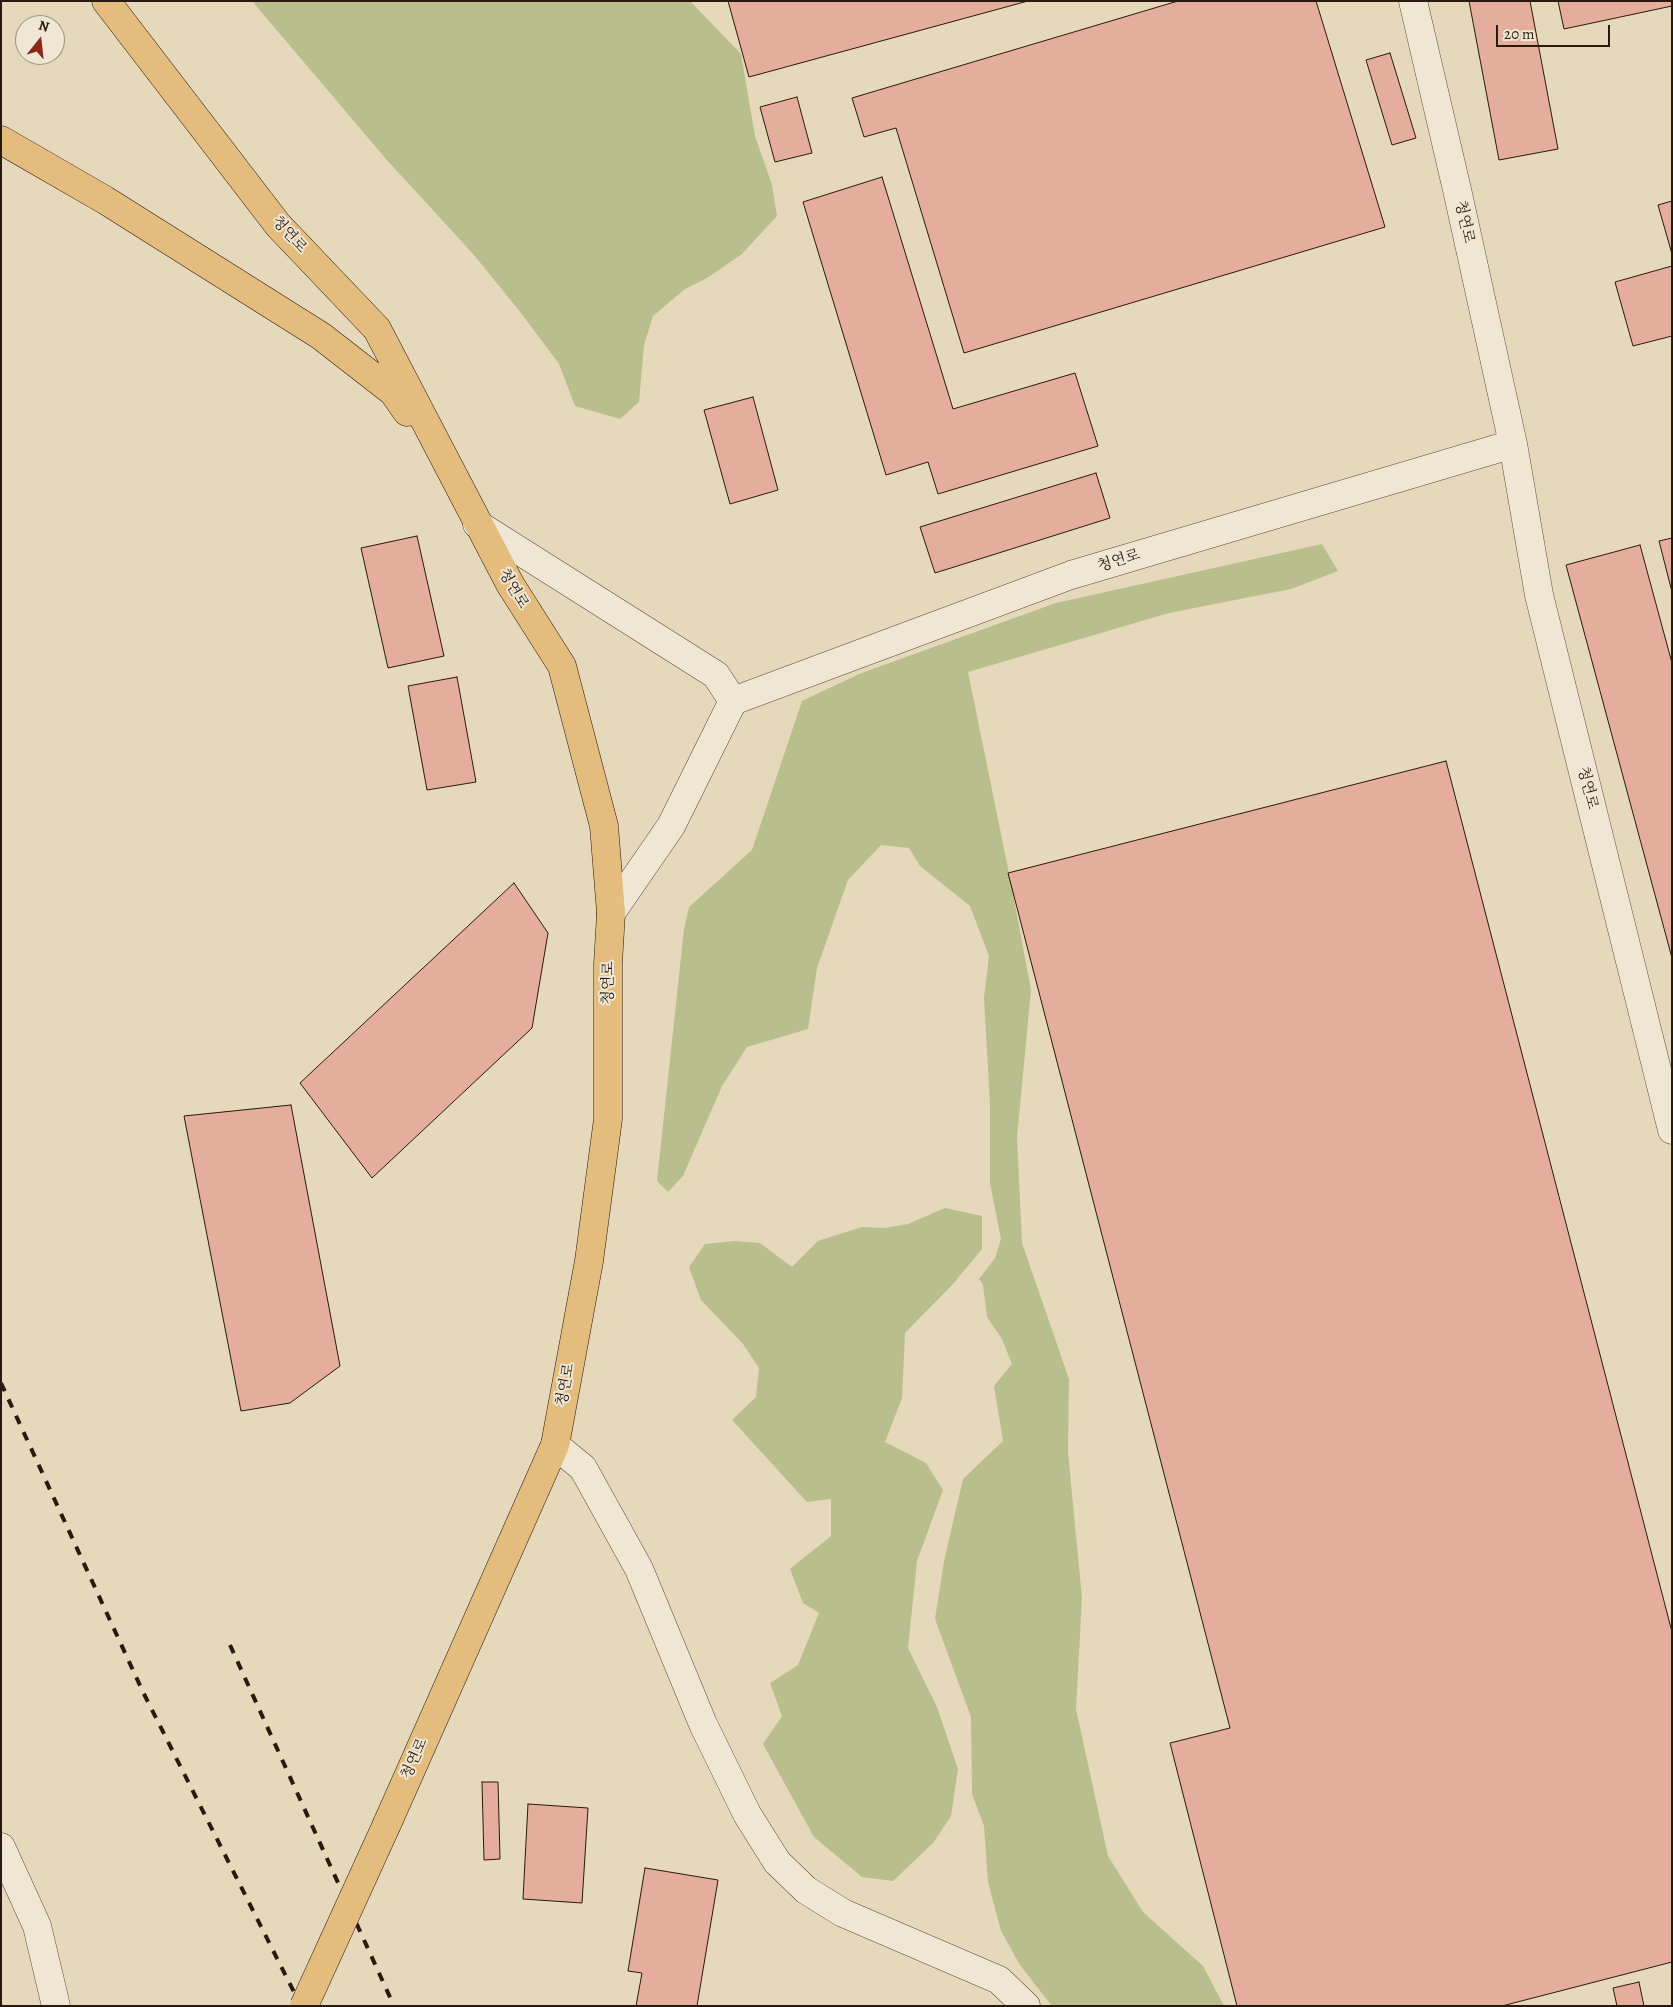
<!DOCTYPE html>
<meta charset="utf-8">
<style>
body{margin:0}
#map{position:relative;width:1673px;height:2007px;overflow:hidden;background:#e6d8bb;font-family:Alegreya,serif}
canvas{display:block}
.frame{position:absolute;inset:0;border:2px solid #29190e;pointer-events:none}
.north{position:absolute;left:15px;top:15px;width:50px;height:50px;box-sizing:border-box;background:#efe6d3;border:1px solid #a09484;border-radius:50%;rotate:16deg;font-size:14px;font-weight:700;line-height:20px;text-align:center;color:#29190e}
.north::after{content:'';display:block;margin:auto;width:18px;height:22px;background:#8f2418;clip-path:polygon(50% 0,100% 100%,50% 72%,0 100%)}
.scale{position:absolute;left:1496px;top:25px;width:114px;height:22px;box-sizing:border-box;border:2px solid #29190e;border-top:0;padding-left:6px;font-size:15px;line-height:18px;white-space:nowrap;color:#29190e;-webkit-text-stroke:4px #efe6d3;paint-order:stroke}
</style>
<div id="map">
<canvas width="1673" height="2007"></canvas>
<div class="frame"></div>
<div class="north">N</div>
<div class="scale">20 m</div>
</div>
<script>
const g = document.querySelector('canvas').getContext('2d');
g.lineJoin = 'round';
function fillPath(path, color) { g.fillStyle = color; g.fill(path, 'evenodd'); }
const shape = rows => new Path2D(rows.map(r => 'M' + r).join(''));
function stroke(path, color, width, dash) { g.strokeStyle = color; g.lineWidth = width; g.lineCap = dash ? 'butt' : 'round'; g.setLineDash(dash || []); g.stroke(path); }
function drawText(font, color, halo, rows, align = 'center') {
  g.font = font + ' Alegreya,"Noto Serif KR",serif'; g.lineWidth = 4; g.setLineDash([]); g.textBaseline = 'middle'; g.strokeStyle = halo; g.fillStyle = color; for (const [text, x, y, turn = 0] of rows) {
    g.save(); g.translate(x, y); g.rotate((+turn || 0) * Math.PI / 180); g.textAlign = isNaN(turn) ? turn : align; if (halo) g.strokeText(text, 0, 0); g.fillText(text, 0, 0); g.restore();
  }
}
const green = shape([
 [252,1,690,1,741,54,755,136,772,185,777,216,742,254,707,278,685,289,653,316,644,345,639,402,620,419,575,406,559,364,521,313,474,255,386,159],
 [1322,544,1338,571,1291,589,1169,613,968,672,1011,883,1031,990,1017,1137,1022,1243,1069,1379,1068,1452,1082,1598,1076,1709,1108,1856,1143,1912,1203,1966,1224,2006,1052,2006,1020,1965,1001,1931,988,1882,984,1826,972,1794,971,1717,935,1619,944,1561,963,1479,1003,1441,994,1386,1012,1364,1002,1339,987,1317,983,1285,979,1279,995,1258,1001,1239,990,1183,990,1104,984,998,989,956,970,906,920,866,909,848,881,845,848,880,817,968,808,1029,747,1047,722,1086,683,1176,668,1192,657,1181,684,929,689,907,752,850,802,701,859,674,1056,603],
 [945,1208,982,1216,982,1249,953,1284,905,1333,902,1398,885,1442,926,1463,943,1490,917,1561,908,1648,937,1707,958,1769,951,1816,933,1843,893,1881,862,1877,814,1837,763,1744,782,1716,770,1683,798,1665,819,1613,803,1603,790,1569,831,1536,831,1499,807,1502,732,1420,756,1397,759,1368,743,1344,701,1300,689,1267,705,1244,735,1241,760,1243,792,1267,818,1241,862,1227,885,1228,908,1224]
]);
const building = shape([
 [728,1,1028,1,749,77,728,1],
 [1178,1,1316,1,1385,227,964,353,896,128,864,137,852,98,1178,1],
 [1469,1,1530,1,1558,149,1499,160,1469,1],
 [1558,1,1672,1,1672,6,1564,29,1558,1],
 [1390,53,1416,138,1392,145,1366,60,1390,53],
 [797,97,812,153,775,162,760,107,797,97],
 [882,177,953,409,1075,373,1098,446,938,494,928,462,886,475,803,202,882,177],
 [1672,201,1672,254,1658,205,1672,201],
 [1672,266,1672,336,1633,346,1615,282,1672,266],
 [753,397,778,490,730,504,704,410,753,397],
 [1096,473,1110,518,935,573,920,527,1096,473],
 [417,536,444,656,388,668,361,548,417,536],
 [1672,538,1672,592,1659,541,1672,538],
 [1640,545,1672,663,1672,958,1566,565,1640,545],
 [457,677,476,782,427,790,408,686,457,677],
 [1446,761,1672,1632,1672,1962,1502,2006,1237,2006,1170,1743,1230,1728,1008,873,1446,761],
 [514,883,548,933,532,1028,372,1178,300,1083,514,883],
 [291,1105,340,1366,290,1403,241,1411,184,1116,291,1105],
 [482,1782,498,1782,500,1859,484,1860,482,1782],
 [528,1804,588,1808,582,1903,523,1899,528,1804],
 [645,1868,718,1880,697,2006,636,2006,642,1973,628,1971,645,1868],
 [1639,1982,1644,2006,1617,2006,1613,1988,1639,1982]
]);
const minor = shape([
 [1413,1,1458,194,1513,444],
 [477,524,716,675,733,701],
 [611,913,671,826,733,701,1071,575,1513,444,1539,595,1672,1130],
 [555,1445,583,1468,639,1569,703,1724,747,1814,777,1862,806,1890,843,1913,999,1980,1026,2006],
 [1,1847,37,1926,56,2006]
]);
const major = shape([
 [106,1,278,225,377,329,510,584,562,666,604,826,611,913,608,964,608,1119,589,1261,555,1445,387,1824],
 [1,140,105,200,321,336,393,392,407,412]
]);
const rail = shape([
 [1,1383,143,1692,301,2006],
 [230,1645,394,2006]
]);
const majorBridge = shape([
 [304,2006,387,1824]
]);
const streetNames = [
 ["청연로",1464,222,78],
 ["청연로",289,235,48],
 ["청연로",1119,561,-17],
 ["청연로",513,589,59],
 ["청연로",1587,788,76],
 ["청연로",609,983,-89],
 ["청연로",566,1385,-80],
 ["청연로",415,1759,-66]
];
fillPath(green, '#b9be8d');
fillPath(building, '#e5ae9c');
stroke(building, '#29190e', 1);
stroke(minor, '#584939', 29);
stroke(major, '#29190e', 29);
stroke(minor, '#efe6d3', 28);
stroke(major, '#e3bc7e', 28);
stroke(rail, '#29190e', 4, [9, 9]);
stroke(majorBridge, '#29190e', 29, []);
stroke(majorBridge, '#e3bc7e', 28);
drawText('15px', '#29190e', '#efe6d3', streetNames);
</script>
